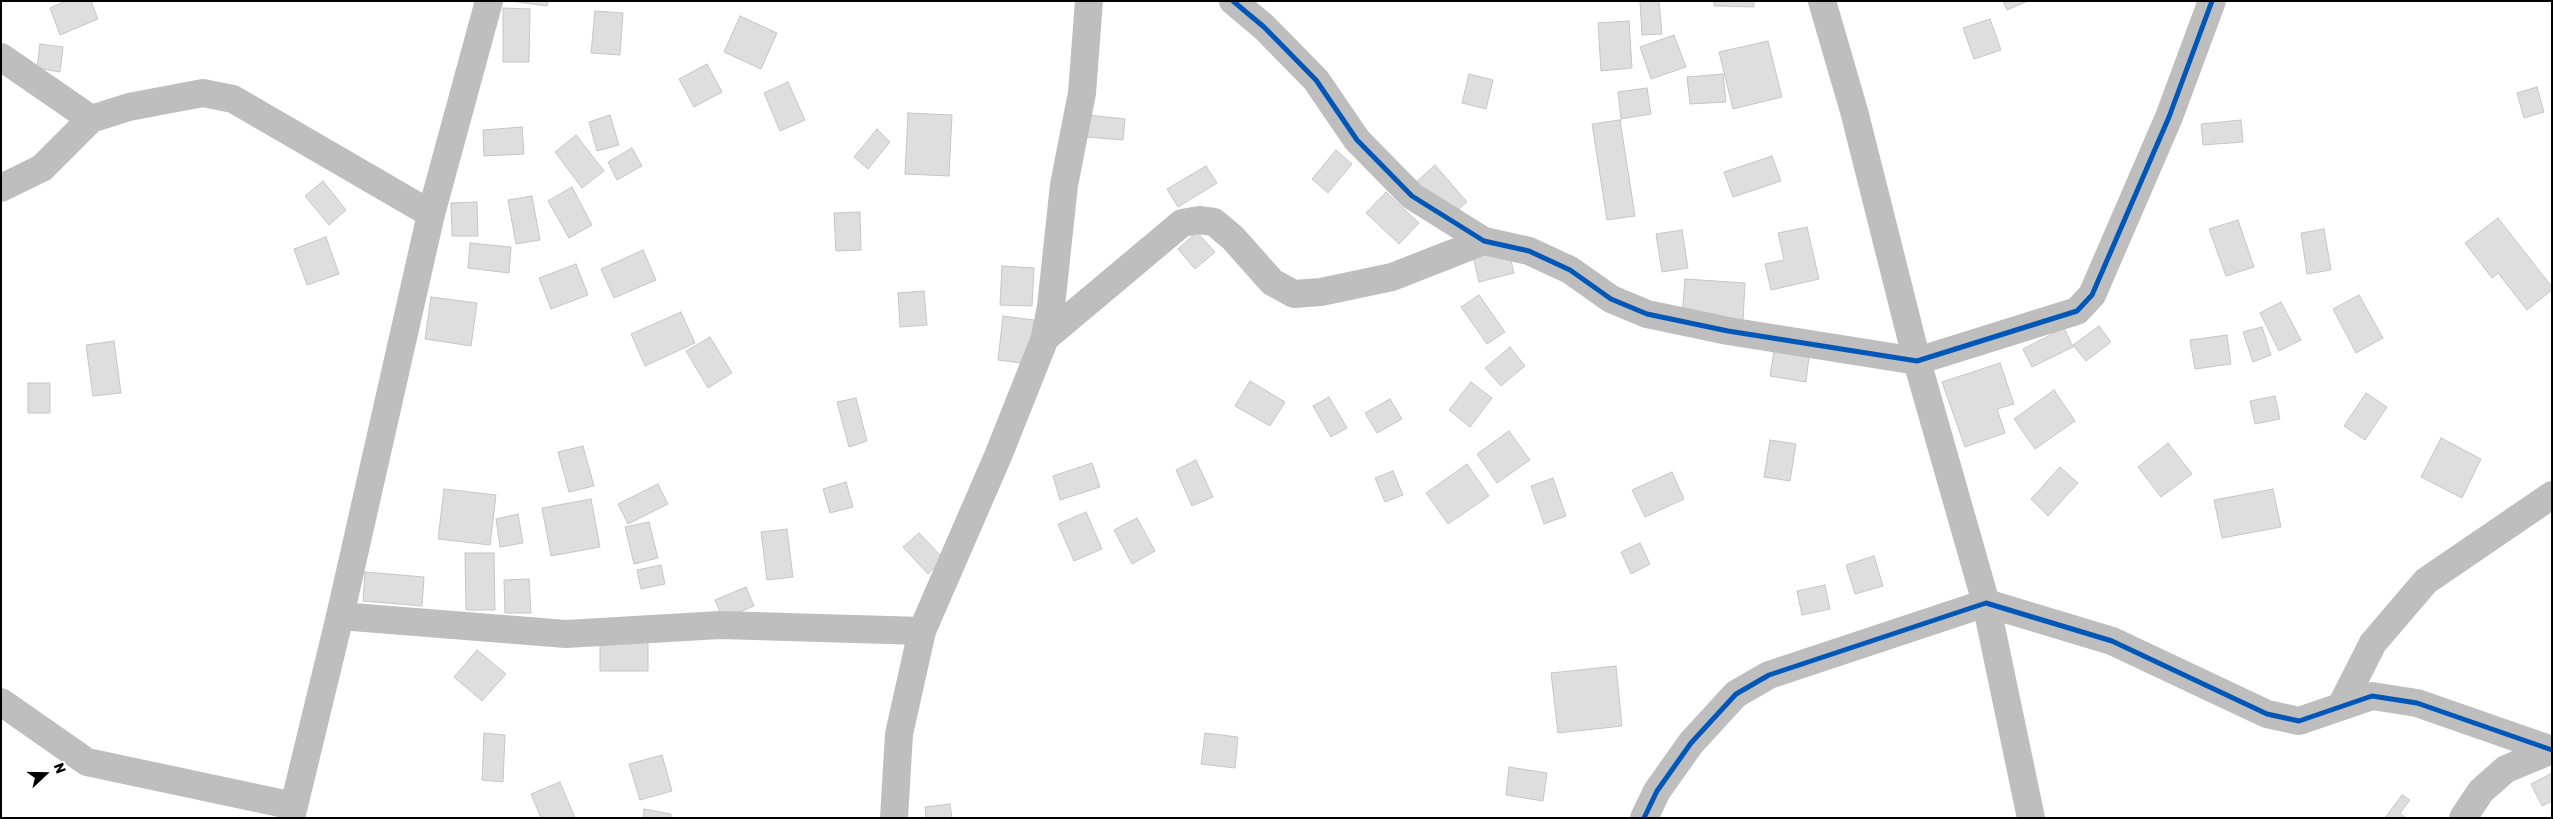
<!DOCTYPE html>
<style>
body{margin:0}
#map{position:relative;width:2553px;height:819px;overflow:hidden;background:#fff;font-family:Rubik,sans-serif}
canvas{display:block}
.frame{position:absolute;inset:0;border:2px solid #000;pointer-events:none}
.north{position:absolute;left:20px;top:749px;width:50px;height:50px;-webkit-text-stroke:4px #fff;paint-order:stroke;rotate:69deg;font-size:14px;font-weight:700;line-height:20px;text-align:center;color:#000}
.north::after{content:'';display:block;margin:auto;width:18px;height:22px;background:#000;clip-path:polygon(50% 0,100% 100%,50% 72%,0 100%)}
</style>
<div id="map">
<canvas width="2553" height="819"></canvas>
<div class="frame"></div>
<div class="north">N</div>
</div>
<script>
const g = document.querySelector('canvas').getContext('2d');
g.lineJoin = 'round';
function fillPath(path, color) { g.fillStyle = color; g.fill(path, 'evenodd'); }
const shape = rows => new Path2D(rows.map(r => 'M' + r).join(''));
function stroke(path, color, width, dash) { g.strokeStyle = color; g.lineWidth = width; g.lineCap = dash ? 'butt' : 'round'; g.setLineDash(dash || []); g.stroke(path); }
const building = shape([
 [66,1,91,1,98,19,60,35,50,8,66,1],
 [510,1,548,1,547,6,510,1],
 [1640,1,1659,1,1662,34,1642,35,1640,1],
 [1714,1,1754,1,1754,7,1714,6,1714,1],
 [2003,1,2028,1,2007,10,2003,1],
 [503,8,530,9,529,62,503,62,503,8],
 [595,11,623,13,620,55,591,53,595,11],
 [740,16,777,33,761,69,724,52,740,16],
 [1990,19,2001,50,1974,59,1963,28,1990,19],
 [1629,21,1632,68,1601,71,1598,23,1629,21],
 [1674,35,1686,67,1651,79,1640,47,1674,35],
 [1768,41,1782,97,1733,109,1719,52,1768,41],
 [40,44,63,47,60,72,37,68,40,44],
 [707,64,722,92,694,107,679,79,707,64],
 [1469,74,1493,80,1486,109,1462,103,1469,74],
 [1723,74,1726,102,1690,104,1687,77,1723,74],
 [788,82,805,120,780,131,764,93,788,82],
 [2537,87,2544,112,2524,118,2517,93,2537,87],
 [1647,88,1651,114,1621,119,1618,92,1647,88],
 [908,113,952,115,949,176,905,174,908,113],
 [610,115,619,145,597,151,589,122,610,115],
 [1088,115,1125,119,1123,140,1086,137,1088,115],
 [1620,120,1635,216,1607,220,1592,124,1620,120],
 [2241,120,2243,142,2203,145,2201,124,2241,120],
 [522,127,524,154,484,156,483,130,522,127],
 [877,129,890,142,868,169,854,157,877,129],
 [576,135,604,171,582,188,555,152,576,135],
 [632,148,642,166,617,180,608,162,632,148],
 [1336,150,1352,164,1328,193,1312,179,1336,150],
 [1772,156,1781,181,1733,197,1724,172,1772,156],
 [1435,165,1467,202,1445,221,1414,184,1435,165],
 [1206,166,1217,183,1178,207,1167,189,1206,166],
 [323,181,346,210,329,225,305,196,323,181],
 [572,187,592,225,569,238,548,201,572,187],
 [1386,192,1419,223,1399,244,1366,213,1386,192],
 [532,196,540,240,516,244,508,200,532,196],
 [477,202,478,236,452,236,451,203,477,202],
 [860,212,861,250,836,251,834,213,860,212],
 [2498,218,2552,287,2552,290,2527,310,2498,273,2492,278,2465,243,2498,218],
 [2238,220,2254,267,2226,276,2209,229,2238,220],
 [1807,227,1819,279,1771,290,1765,264,1784,260,1778,233,1807,227],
 [2324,229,2331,270,2307,274,2301,233,2324,229],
 [1682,230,1688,268,1662,272,1656,234,1682,230],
 [1197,232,1215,252,1195,269,1178,249,1197,232],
 [326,237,339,274,307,285,294,249,326,237],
 [470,243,511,247,509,273,468,268,470,243],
 [1507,244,1514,273,1479,282,1472,252,1507,244],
 [643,250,656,280,614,298,601,269,643,250],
 [576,264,588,295,551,309,539,278,576,264],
 [1002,266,1034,268,1032,306,1000,305,1002,266],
 [1685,279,1745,283,1743,320,1682,316,1685,279],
 [924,291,927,325,900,327,898,293,924,291],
 [1479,295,1505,332,1487,344,1461,307,1479,295],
 [2359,295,2383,338,2356,353,2333,309,2359,295],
 [431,297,477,303,471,346,425,339,431,297],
 [2281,302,2301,340,2279,351,2260,313,2281,302],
 [681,312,695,343,645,366,631,334,681,312],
 [1003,316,1034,320,1028,364,998,360,1003,316],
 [2099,326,2111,342,2086,361,2073,345,2099,326],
 [2262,327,2271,355,2253,362,2243,332,2262,327],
 [2064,328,2073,347,2032,367,2023,349,2064,328],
 [2227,335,2231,364,2195,369,2190,340,2227,335],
 [710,337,732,373,708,388,686,351,710,337],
 [114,341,121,393,93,396,86,345,114,341],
 [1510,347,1525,366,1501,386,1485,368,1510,347],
 [1774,351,1809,357,1806,382,1770,376,1774,351],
 [2000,363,2014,404,1997,409,2005,433,1965,447,1942,382,2000,363],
 [1250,381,1285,402,1270,426,1235,406,1250,381],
 [1471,382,1492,398,1470,427,1449,410,1471,382],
 [28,383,50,383,50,413,28,413,28,383],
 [2054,390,2075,421,2035,449,2014,419,2054,390],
 [2366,393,2387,407,2365,440,2344,426,2366,393],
 [2275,396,2280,419,2255,424,2250,401,2275,396],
 [1329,397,1347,428,1331,437,1313,406,1329,397],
 [856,398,867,441,849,447,837,402,856,398],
 [1390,399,1402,419,1377,433,1365,413,1390,399],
 [1509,431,1530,460,1497,483,1477,454,1509,431],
 [2441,438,2481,459,2462,498,2421,477,2441,438],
 [1770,440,1796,444,1790,481,1764,477,1770,440],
 [2168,443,2192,474,2161,497,2138,467,2168,443],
 [583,446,594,486,569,492,558,452,583,446],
 [1196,460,1213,497,1192,506,1176,470,1196,460],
 [1092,463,1100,487,1060,500,1053,476,1092,463],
 [1467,464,1489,496,1448,524,1426,493,1467,464],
 [2060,467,2078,483,2048,516,2031,499,2060,467],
 [1393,471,1403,495,1385,502,1375,478,1393,471],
 [1672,472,1684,499,1645,517,1632,490,1672,472],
 [1553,478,1566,516,1544,524,1531,486,1553,478],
 [846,482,853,507,830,513,823,489,846,482],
 [658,484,668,504,628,524,618,504,658,484],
 [444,489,496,495,490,545,438,539,444,489],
 [2273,489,2281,527,2222,538,2214,500,2273,489],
 [591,499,600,547,551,556,542,508,591,499],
 [1086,512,1102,549,1074,561,1058,524,1086,512],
 [518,514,523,543,500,547,496,519,518,514],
 [1137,518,1155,551,1132,564,1114,530,1137,518],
 [649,522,658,558,634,564,625,527,649,522],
 [787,529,793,577,767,580,761,532,787,529],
 [919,533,944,559,928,574,903,547,919,533],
 [1640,543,1650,564,1631,574,1621,552,1640,543],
 [465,553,494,553,495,610,466,610,465,553],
 [1874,556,1883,586,1855,594,1846,565,1874,556],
 [661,565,665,584,641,589,637,570,661,565],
 [365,572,424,577,422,606,363,601,365,572],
 [529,579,531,613,505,613,504,580,529,579],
 [1825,585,1830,609,1802,615,1797,591,1825,585],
 [746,587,754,606,723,619,715,600,746,587],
 [600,639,648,639,648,671,600,671,600,639],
 [477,650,506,674,482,701,454,677,477,650],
 [1616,666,1622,726,1558,733,1551,673,1616,666],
 [484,733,505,735,503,782,482,780,484,733],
 [1205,733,1238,737,1235,768,1201,764,1205,733],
 [662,755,672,791,640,800,629,764,662,755],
 [1509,767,1547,773,1543,801,1506,795,1509,767],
 [2552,773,2552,801,2542,806,2531,784,2552,773],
 [560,782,575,818,541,818,531,794,560,782],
 [2402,795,2410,800,2400,813,2406,818,2385,818,2402,795],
 [950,804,952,818,926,818,925,807,950,804],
 [644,809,671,814,671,818,643,818,644,809]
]);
const street = shape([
 [1233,1,1264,27,1316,80,1357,140,1412,196,1484,241,1529,251,1570,270,1611,299,1647,314,1728,331,1917,361,2077,311,2092,295,2169,117,2212,1],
 [1822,1,1854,111,1917,361,1986,603,2031,818],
 [1,57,91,119],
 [1,188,42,168,91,119,129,107,203,93,233,99,431,214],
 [1045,338,1182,223,1199,220,1214,222,1233,238,1272,282,1294,294,1321,292,1392,277,1484,241],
 [340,616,566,634,720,625,922,631],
 [1,702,87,762,294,806],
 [2341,706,2373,643,2426,581,2552,495],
 [291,818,340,616,431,214,489,1],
 [894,818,899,734,922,631,998,456,1045,338,1051,306,1064,185,1082,93,1089,1],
 [1644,818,1657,791,1691,743,1736,694,1769,675,1986,603,2112,641,2267,714,2299,721,2372,696,2417,703,2552,750],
 [2463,818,2481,791,2506,769,2552,750]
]);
const cycleway = shape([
 [1233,1,1264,27,1316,80,1357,140,1412,196,1484,241,1529,251,1570,270,1611,299,1647,314,1728,331,1917,361,2077,311,2092,295,2169,117,2212,1],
 [1644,818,1657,791,1691,743,1736,694,1769,675,1986,603,2112,641,2267,714,2299,721,2372,696,2417,703,2552,750]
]);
fillPath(building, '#dedede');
stroke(building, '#c6c6c6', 1);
stroke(street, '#bebebe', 28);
stroke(cycleway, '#0057b8', 5);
</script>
